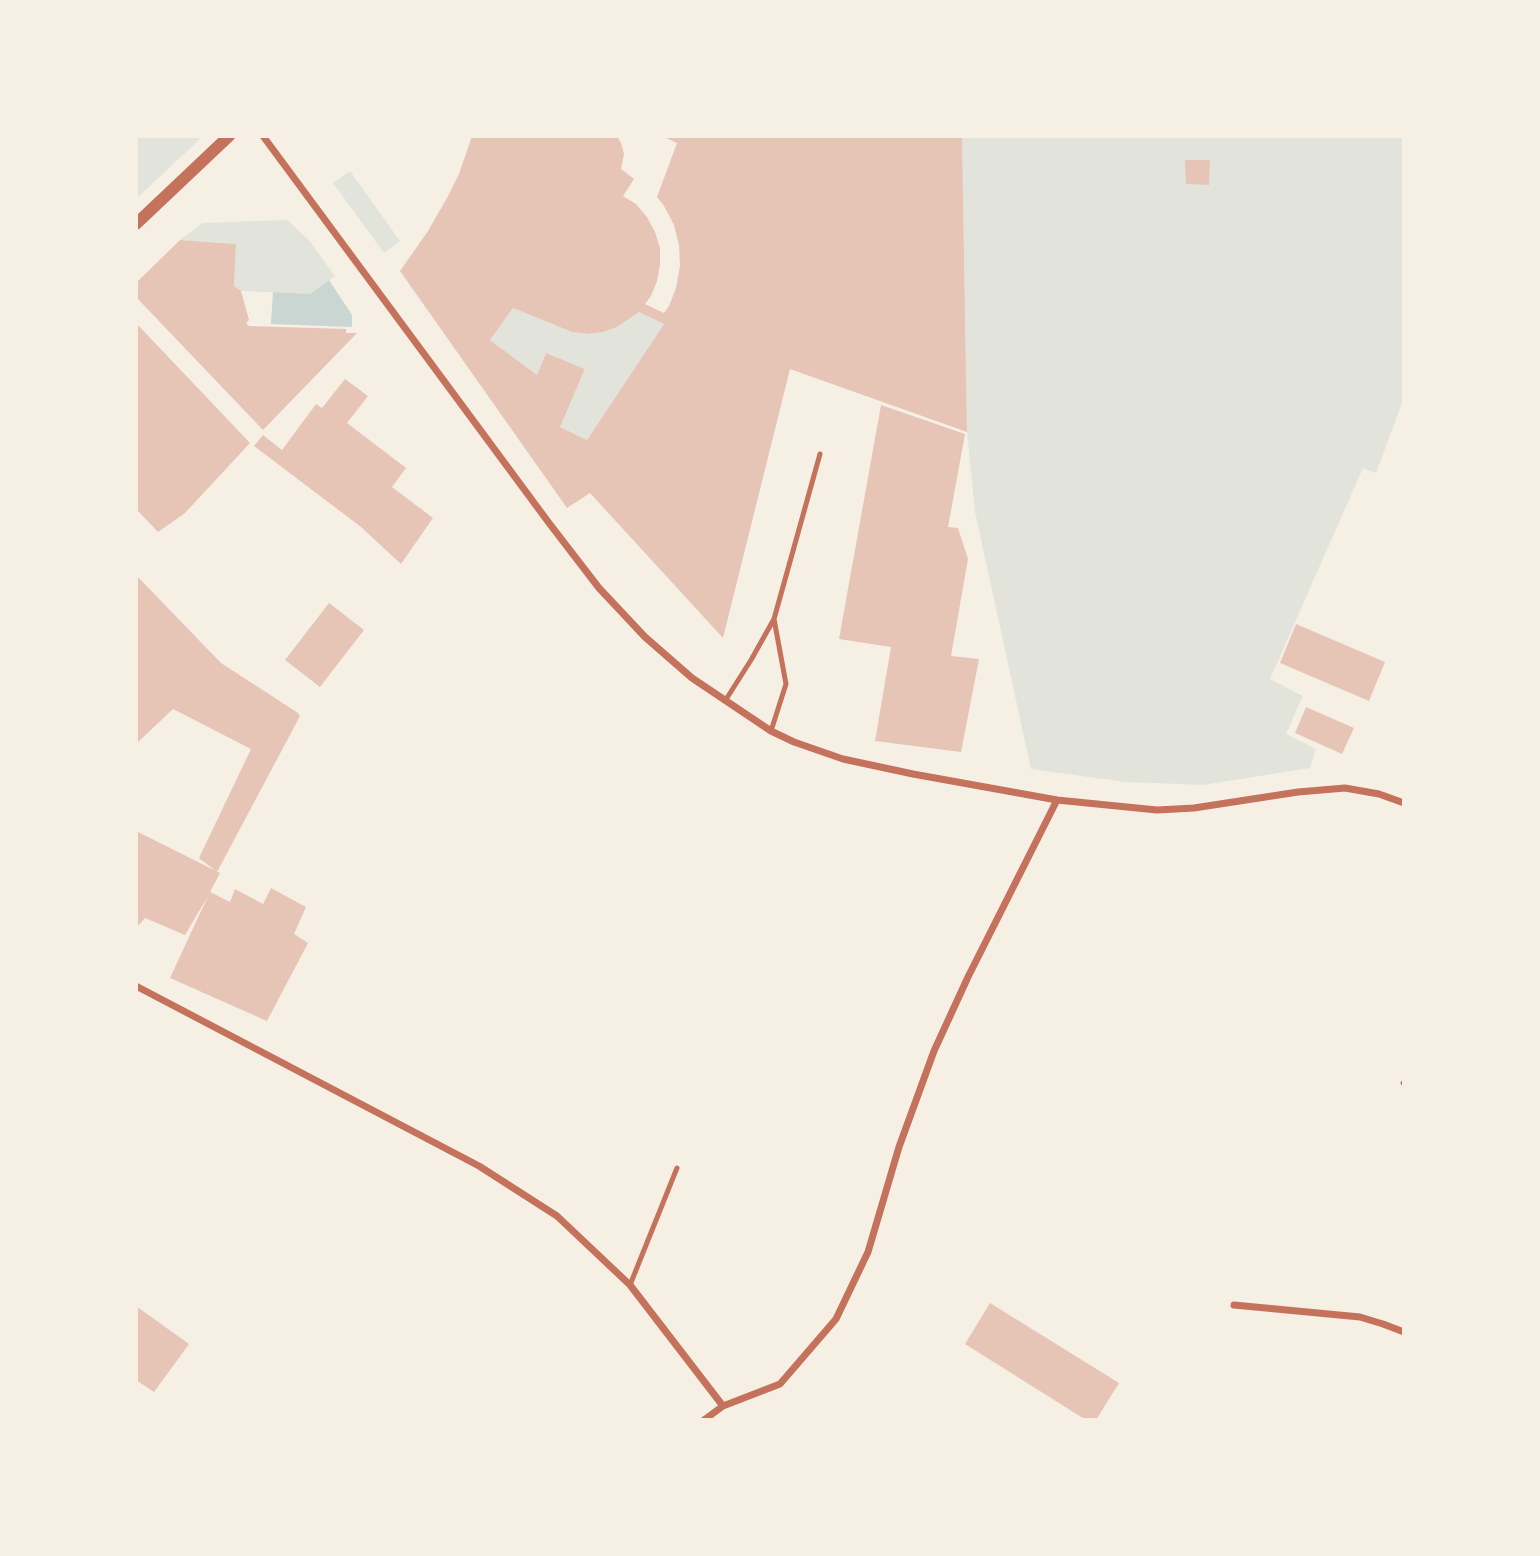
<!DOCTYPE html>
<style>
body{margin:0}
#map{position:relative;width:1540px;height:1556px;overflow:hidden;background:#f6efe4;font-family:Jost,sans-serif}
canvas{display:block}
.frame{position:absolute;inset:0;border:138px solid #f6efe4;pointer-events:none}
</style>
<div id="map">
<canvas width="1540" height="1556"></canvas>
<div class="frame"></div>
</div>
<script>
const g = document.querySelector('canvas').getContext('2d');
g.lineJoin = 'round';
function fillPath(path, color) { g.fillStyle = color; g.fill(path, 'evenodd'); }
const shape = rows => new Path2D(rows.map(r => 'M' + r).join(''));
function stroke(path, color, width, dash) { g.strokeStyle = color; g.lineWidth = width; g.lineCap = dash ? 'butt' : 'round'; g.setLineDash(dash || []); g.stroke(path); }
const green = shape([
 [137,136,202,136,202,137,137,198],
 [962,137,1403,137,1403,400,1376,473,1363,468,1270,679,1303,696,1286,734,1316,749,1310,768,1203,785,1126,782,1031,769,975,512,967,432],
 [350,171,400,241,384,253,333,183],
 [287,220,309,240,335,276,310,294,241,291,234,286,236,244,180,240,202,223],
 [513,308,572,332,588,334,603,332,617,327,639,312,664,324,587,440,560,427,585,369,546,353,537,375,490,340]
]);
const water = shape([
 [329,280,352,315,352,327,271,324,273,292,310,294]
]);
const building = shape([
 [472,136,617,136,621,143,624,154,621,169,634,179,623,196,636,204,647,217,655,232,660,248,660,265,657,281,651,296,645,304,664,313,669,306,676,288,680,266,679,245,674,225,664,206,657,197,677,143,662,136,962,136,967,432,790,369,723,638,590,493,567,508,400,271,428,231,447,198,459,174],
 [513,308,572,332,588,334,603,332,617,327,639,312,664,324,587,440,560,427,585,369,546,353,537,375,490,340],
 [1185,160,1210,160,1209,185,1186,184],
 [180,240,236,244,234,286,241,291,249,320,246,323,249,326,346,329,346,333,357,333,263,430,136,297,136,283],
 [136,323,250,443,185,513,158,532,136,509],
 [345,379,368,396,347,423,406,468,392,487,433,518,401,564,361,527,254,446,263,435,282,450,316,404,322,408],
 [881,405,965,434,948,527,958,528,968,559,951,656,979,659,961,752,875,741,891,647,839,639],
 [136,575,221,663,298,713,300,716,217,872,199,858,251,749,173,709,136,744],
 [329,603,364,630,320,687,285,660],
 [1296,624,1385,662,1369,701,1280,663],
 [1306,707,1354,728,1342,754,1295,733],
 [136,831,220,873,210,892,230,902,235,889,263,904,271,888,306,907,294,934,308,943,267,1021,170,978,208,896,185,935,145,918,136,928],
 [990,1303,1119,1383,1096,1420,1086,1420,965,1344],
 [136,1306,189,1344,154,1392,136,1380]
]);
const service = shape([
 [725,701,751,660,774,619,820,454],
 [771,731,786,684,774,619],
 [1403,1083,1404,1084],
 [630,1285,677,1168]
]);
const minor = shape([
 [263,136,549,523,599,588,645,637,692,678,771,731,794,742,843,759,913,774,1057,800,1157,810,1194,808,1298,792,1345,788,1379,794,1404,803],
 [136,986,479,1166,557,1216,630,1285,723,1406],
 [1234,1305,1360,1317,1383,1324,1404,1332],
 [704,1420,723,1406,780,1384,836,1319,868,1252,899,1147,934,1051,968,977,1057,800]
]);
const tertiary = shape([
 [136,224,229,136]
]);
fillPath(green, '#e2e4dc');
fillPath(water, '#c9d6d2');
fillPath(building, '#e6c5b7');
stroke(service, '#c5725c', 5);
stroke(minor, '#c5725c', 7);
stroke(tertiary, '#c5725c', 12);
</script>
